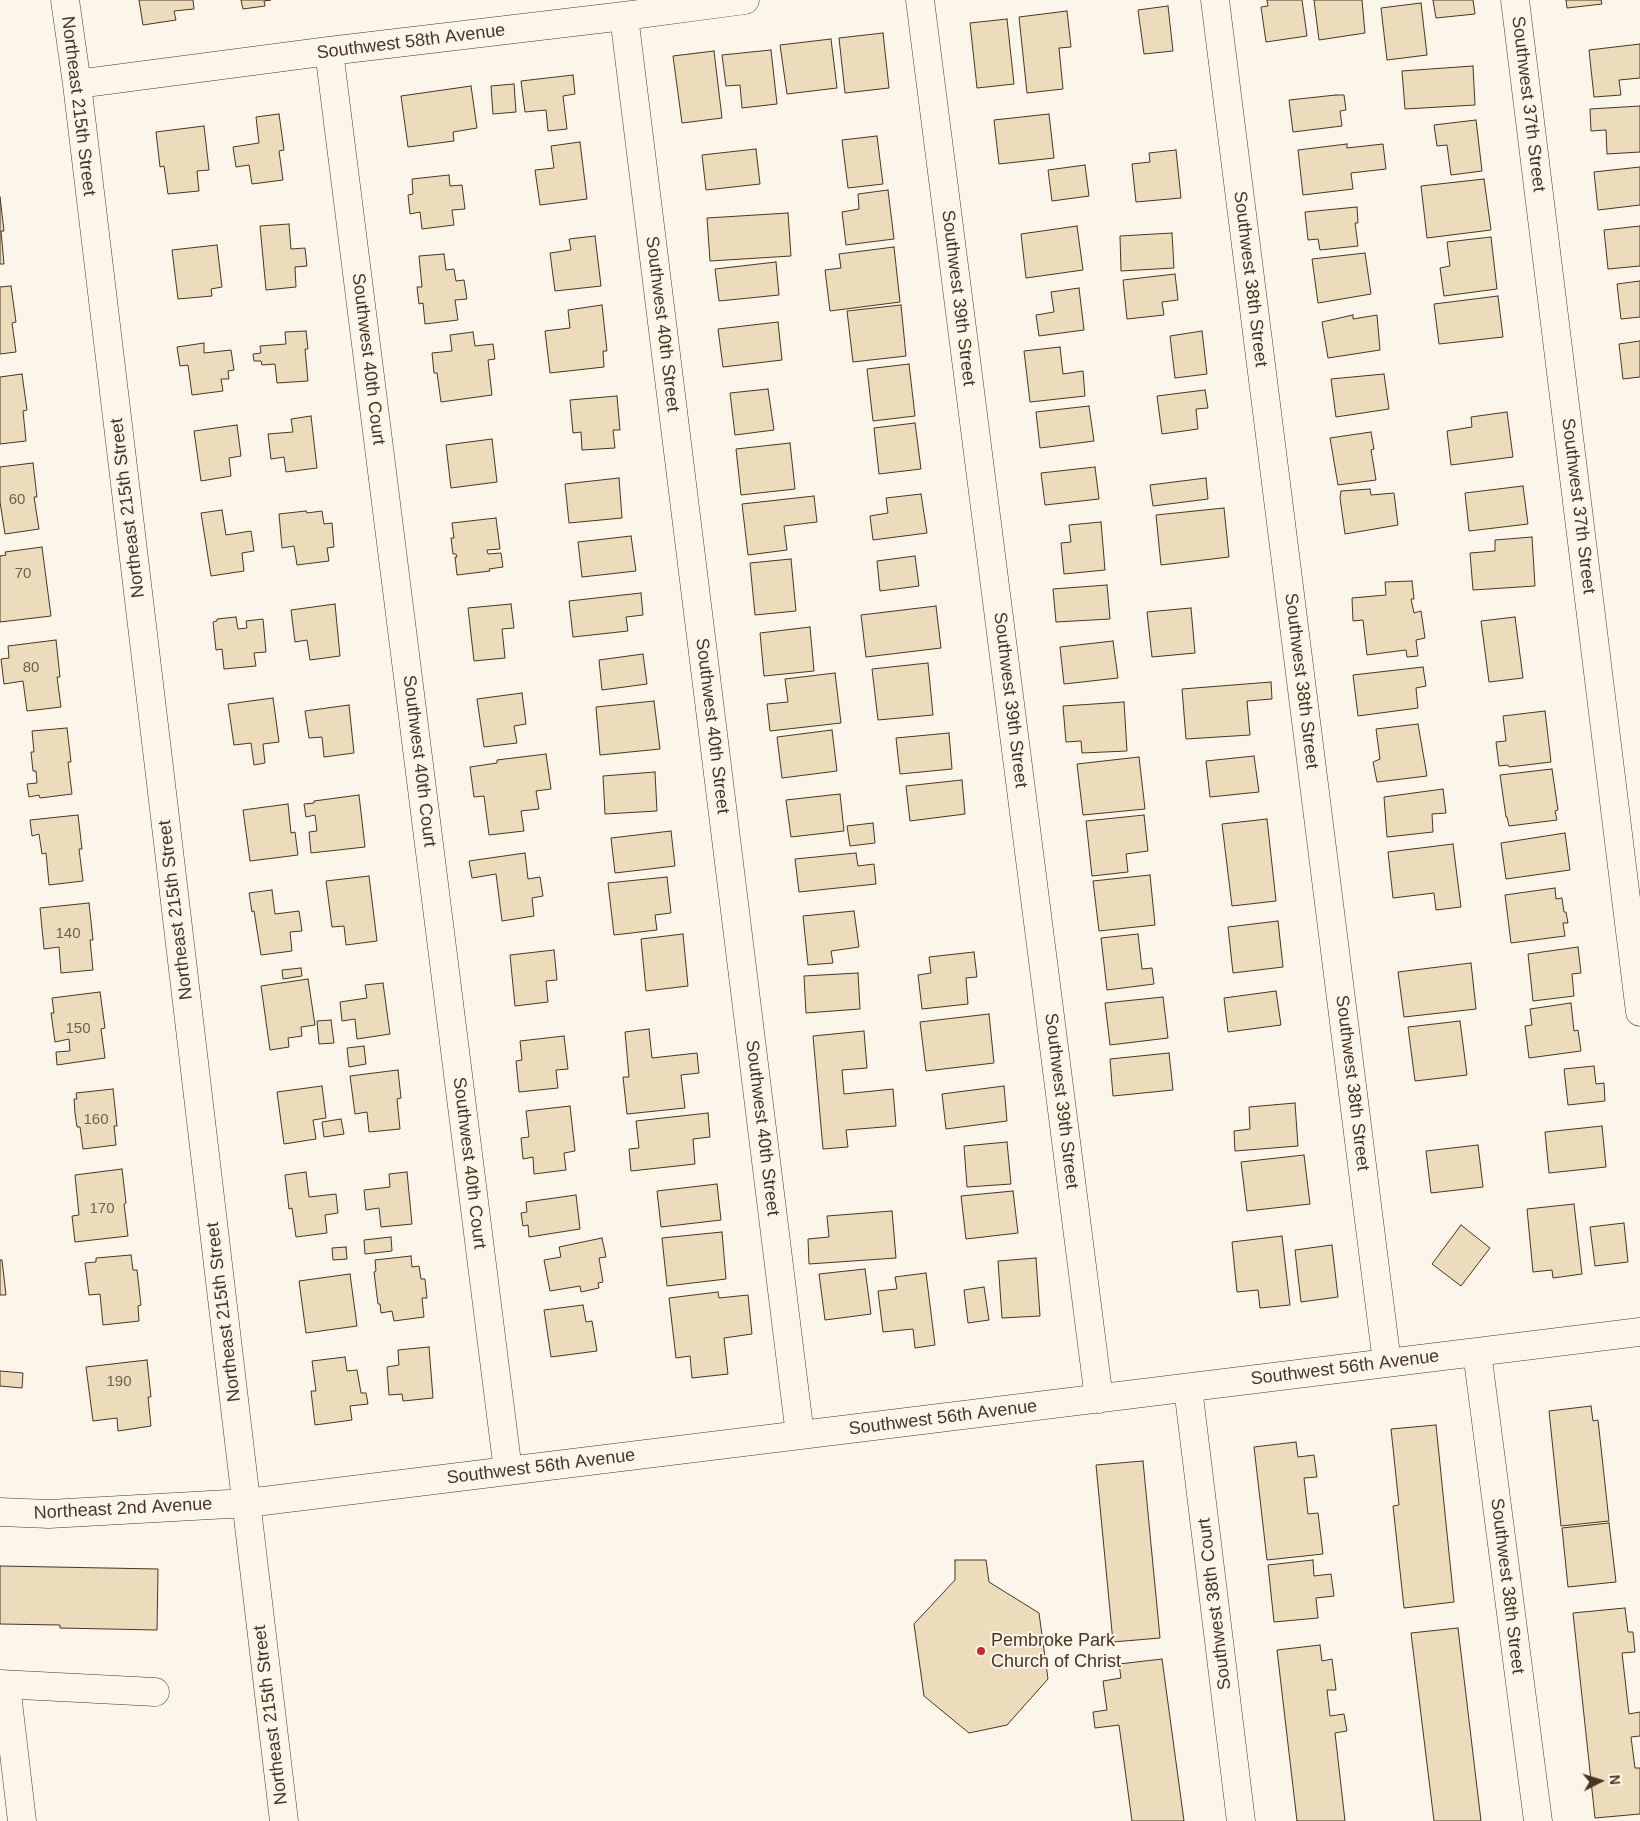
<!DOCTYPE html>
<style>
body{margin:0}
#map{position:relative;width:1640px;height:1821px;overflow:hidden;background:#fbf6e9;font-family:Helvetica,sans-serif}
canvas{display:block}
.north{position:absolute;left:1575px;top:1756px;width:50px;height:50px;-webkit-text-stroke:4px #fbf6e9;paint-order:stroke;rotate:85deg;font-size:14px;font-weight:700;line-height:20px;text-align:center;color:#4a3520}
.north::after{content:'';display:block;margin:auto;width:18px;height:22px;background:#4a3520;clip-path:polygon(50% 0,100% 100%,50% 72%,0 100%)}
</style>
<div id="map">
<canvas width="1640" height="1821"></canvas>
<div class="north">N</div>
</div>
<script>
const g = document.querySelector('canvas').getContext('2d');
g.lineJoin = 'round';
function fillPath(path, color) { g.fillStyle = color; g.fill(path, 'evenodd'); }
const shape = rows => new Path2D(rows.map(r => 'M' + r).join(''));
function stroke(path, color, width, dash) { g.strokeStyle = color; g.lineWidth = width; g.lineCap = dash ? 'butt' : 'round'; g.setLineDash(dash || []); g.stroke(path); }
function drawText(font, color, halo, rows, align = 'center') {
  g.font = font + ' Helvetica,sans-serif'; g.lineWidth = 4; g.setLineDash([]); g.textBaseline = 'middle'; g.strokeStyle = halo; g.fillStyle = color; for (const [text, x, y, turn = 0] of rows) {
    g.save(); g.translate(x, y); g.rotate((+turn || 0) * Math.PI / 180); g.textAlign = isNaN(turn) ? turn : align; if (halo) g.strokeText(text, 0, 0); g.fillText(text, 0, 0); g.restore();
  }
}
const building = shape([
 [139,0,193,0,194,9,174,11,176,20,143,25,139,0],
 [241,0,271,0,264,1,265,6,243,9,241,0],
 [1267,0,1302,0,1307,36,1266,42,1261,7,1268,6,1267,0],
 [1314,0,1362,0,1365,33,1319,40,1314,0],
 [1433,0,1473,0,1475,14,1436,18,1433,0],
 [1566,0,1601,0,1602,4,1567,8,1566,0],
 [1421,3,1427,55,1387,60,1381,8,1421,3],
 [1168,6,1173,51,1144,54,1138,10,1168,6],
 [1067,11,1071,47,1059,48,1063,89,1027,93,1019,17,1067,11],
 [1007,19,1014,84,977,88,970,23,1007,19],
 [883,33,889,88,845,93,839,38,883,33],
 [831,39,837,88,787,94,780,45,831,39],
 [1640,44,1640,78,1619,80,1621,95,1594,97,1589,50,1640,44],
 [771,50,777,104,742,108,740,85,726,86,722,55,771,50],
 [714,51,722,118,682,123,673,56,714,51],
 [1473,66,1475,105,1405,109,1402,71,1473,66],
 [573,75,575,94,563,96,567,129,548,131,546,110,525,112,521,81,573,75],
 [514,84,516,112,493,114,491,86,514,84],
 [471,86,477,128,453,132,454,141,408,147,401,96,471,86],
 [1336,95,1344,95,1346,110,1340,111,1342,126,1293,132,1289,100,1336,95],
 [1640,106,1640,152,1607,154,1606,130,1591,131,1590,109,1640,106],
 [279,114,284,150,279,151,283,180,252,184,249,165,236,167,233,147,259,143,256,117,279,114],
 [1049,114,1054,158,999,164,994,120,1049,114],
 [1476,120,1482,171,1451,175,1447,145,1437,146,1434,125,1476,120],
 [204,126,209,170,197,171,199,191,168,194,164,166,160,167,156,132,204,126],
 [877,136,883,184,848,188,842,140,877,136],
 [580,142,587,199,540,205,535,170,554,168,551,146,580,142],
 [1347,144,1347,148,1383,144,1386,169,1351,173,1353,189,1303,195,1298,150,1347,144],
 [756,149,760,184,706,190,702,155,756,149],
 [1176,150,1181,198,1136,202,1132,164,1150,162,1149,153,1176,150],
 [1085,165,1089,196,1052,201,1048,170,1085,165],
 [1640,167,1640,205,1598,210,1594,172,1640,167],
 [449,175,450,186,462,185,465,209,452,210,454,225,422,229,420,212,410,214,408,195,413,194,412,179,449,175],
 [1484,179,1491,230,1427,238,1421,186,1484,179],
 [888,190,894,239,846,245,842,212,859,209,858,194,888,190],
 [0,197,4,231,1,231,4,264,0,264,0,197],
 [1357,207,1358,223,1355,223,1358,246,1320,250,1318,239,1308,240,1305,212,1357,207],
 [788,213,791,256,710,261,707,218,788,213],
 [289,224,291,249,305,248,307,266,295,267,296,287,266,290,260,226,289,224],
 [1077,226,1083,270,1026,278,1021,234,1077,226],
 [1640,226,1640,266,1608,269,1604,230,1640,226],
 [1172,233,1174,268,1121,271,1120,236,1172,233],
 [595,236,601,286,555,291,550,253,571,250,569,239,595,236],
 [1491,237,1497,289,1444,296,1440,268,1450,266,1447,242,1491,237],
 [217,245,222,287,211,289,212,296,178,299,172,250,217,245],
 [894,247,900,302,830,311,825,270,841,268,839,254,894,247],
 [1365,253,1371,294,1318,303,1312,259,1365,253],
 [444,254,446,270,454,269,456,281,464,280,467,299,455,300,458,320,425,324,423,303,419,304,417,287,422,287,419,256,444,254],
 [776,262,779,295,719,301,715,269,776,262],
 [1175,274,1178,300,1162,302,1164,315,1127,319,1123,280,1175,274],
 [1640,281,1640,317,1621,319,1617,284,1640,281],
 [11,286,16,322,12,323,16,352,0,354,0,287,11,286],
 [1079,288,1084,330,1039,336,1036,315,1054,312,1051,292,1079,288],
 [1498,296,1503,337,1439,344,1434,304,1498,296],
 [602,305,607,351,603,351,604,367,550,373,545,331,570,328,568,310,602,305],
 [901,305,906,356,853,362,847,311,901,305],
 [1353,315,1353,319,1377,315,1380,350,1328,358,1322,322,1353,315],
 [778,322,782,360,723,367,718,329,778,322],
 [306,331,308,349,305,349,308,381,277,383,275,364,262,365,261,361,254,361,253,354,261,353,260,346,286,344,285,332,306,331],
 [1202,331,1207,374,1175,378,1170,336,1202,331],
 [473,332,475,346,493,344,495,359,488,360,492,395,441,402,437,373,434,373,432,353,452,351,450,335,473,332],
 [1640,341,1640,377,1623,379,1619,344,1640,341],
 [204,343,204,353,231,350,234,370,228,371,229,379,221,379,223,391,192,395,188,365,180,366,177,347,204,343],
 [1060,347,1063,374,1083,371,1085,396,1030,402,1024,351,1060,347],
 [909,364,915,416,873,421,867,369,909,364],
 [22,374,27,410,23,411,26,441,0,444,0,377,22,374],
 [1384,374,1389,409,1336,417,1331,379,1384,374],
 [768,389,774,430,735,435,730,393,768,389],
 [1205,390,1208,408,1196,409,1198,429,1162,434,1157,396,1205,390],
 [617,396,620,430,613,430,615,448,582,450,581,432,573,433,570,400,617,396],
 [1089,406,1094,441,1040,448,1036,412,1089,406],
 [1507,412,1513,457,1451,465,1447,431,1472,427,1471,417,1507,412],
 [311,416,317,468,286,472,284,457,271,459,268,434,293,432,291,419,311,416],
 [915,423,921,469,879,474,874,428,915,423],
 [237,425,241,456,229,458,231,476,201,481,194,431,237,425],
 [1371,432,1374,449,1371,450,1376,480,1338,485,1330,438,1371,432],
 [492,439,497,482,451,488,446,445,492,439],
 [790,443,795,489,741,495,736,449,790,443],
 [33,463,37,497,34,497,39,529,5,534,0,502,0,467,33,463],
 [1095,467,1099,499,1045,505,1041,473,1095,467],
 [619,478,622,518,569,523,565,484,619,478],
 [1206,478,1208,499,1153,506,1150,485,1206,478],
 [1523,486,1528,524,1469,531,1465,493,1523,486],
 [1370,489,1371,495,1394,493,1398,525,1345,534,1340,498,1341,491,1370,489],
 [921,494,927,533,873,540,870,516,888,513,886,498,921,494],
 [814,496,817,522,784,526,787,550,748,555,742,504,814,496],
 [1224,508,1229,557,1161,565,1156,515,1224,508],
 [222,510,226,535,251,531,254,551,242,553,244,571,211,576,201,513,222,510],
 [306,511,307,513,322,511,324,524,332,523,334,547,327,548,329,561,297,565,294,546,282,548,279,514,306,511],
 [496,518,500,549,487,550,488,554,501,553,503,567,489,569,490,571,457,575,455,557,457,557,456,554,453,554,451,538,454,538,452,523,496,518],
 [1101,522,1105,570,1064,574,1061,543,1071,542,1069,525,1101,522],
 [631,536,636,571,582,577,578,542,631,536],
 [1532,537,1535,586,1473,590,1470,553,1495,551,1495,540,1532,537],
 [42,547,51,616,0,622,0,556,6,555,5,552,42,547],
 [915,556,919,586,880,591,877,561,915,556],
 [791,559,796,611,755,615,750,563,791,559],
 [1412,581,1414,599,1411,599,1414,613,1421,611,1425,638,1416,640,1418,656,1407,657,1406,650,1367,655,1363,620,1353,621,1352,598,1386,595,1385,582,1412,581],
 [1107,585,1110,619,1056,622,1053,589,1107,585],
 [641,593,643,615,626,617,628,631,573,637,569,601,641,593],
 [335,604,340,656,310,660,307,640,295,642,291,610,335,604],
 [511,604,514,628,502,629,505,658,474,661,468,608,511,604],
 [936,606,941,648,866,657,861,615,936,606],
 [1191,608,1195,653,1152,657,1147,612,1191,608],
 [236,617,238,629,247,628,246,621,263,619,266,652,254,653,256,666,224,669,222,649,216,650,213,622,217,621,217,619,236,617],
 [1515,617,1523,678,1489,682,1481,621,1515,617],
 [810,627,814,671,764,676,760,633,810,627],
 [56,640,60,677,57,677,61,707,27,711,23,681,4,684,1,659,9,658,8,646,56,640],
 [1113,641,1118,678,1064,684,1060,647,1113,641],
 [643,654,647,684,602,690,599,660,643,654],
 [928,663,933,715,878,720,872,669,928,663],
 [1423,667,1426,686,1416,688,1418,708,1358,716,1353,675,1423,667],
 [835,673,841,723,770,731,767,704,788,702,785,679,835,673],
 [1271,682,1272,699,1247,701,1250,735,1186,739,1182,689,1271,682],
 [522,693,526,724,514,726,517,743,484,747,477,699,522,693],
 [273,698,279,742,263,744,265,763,254,765,251,743,234,745,228,704,273,698],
 [654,701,660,749,600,755,596,707,654,701],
 [1124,702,1127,751,1082,753,1081,741,1066,742,1063,706,1124,702],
 [349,705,354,753,324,757,322,737,309,738,305,711,349,705],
 [1545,711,1551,762,1509,767,1508,765,1499,766,1496,742,1506,741,1503,716,1545,711],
 [1418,724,1427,776,1377,782,1373,762,1380,759,1376,729,1418,724],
 [67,728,71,762,68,762,72,794,40,798,39,795,29,797,27,784,37,783,36,771,33,771,31,752,34,752,32,731,67,728],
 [832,730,837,771,782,778,777,737,832,730],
 [949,733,952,769,900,774,896,738,949,733],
 [546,754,551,789,536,791,539,809,521,811,524,831,489,835,484,796,474,797,470,767,497,763,497,760,546,754],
 [1254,756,1259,792,1210,797,1206,761,1254,756],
 [1139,757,1145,809,1083,815,1077,764,1139,757],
 [1552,769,1558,810,1555,811,1557,820,1509,826,1507,817,1506,817,1500,775,1552,769],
 [655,772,657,811,605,814,603,776,655,772],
 [962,780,965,814,910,821,906,786,962,780],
 [1443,789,1446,813,1432,814,1433,832,1387,837,1384,797,1443,789],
 [840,794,844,831,791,837,786,800,840,794],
 [359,795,365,847,311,853,309,832,317,831,315,815,306,817,304,804,314,803,314,801,359,795],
 [288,804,291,833,295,832,298,855,250,861,243,810,288,804],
 [78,815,82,849,79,849,83,881,49,885,46,853,42,854,39,834,32,836,30,820,78,815],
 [1144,815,1148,851,1126,854,1128,872,1092,876,1086,821,1144,815],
 [1267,819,1276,901,1232,906,1222,824,1267,819],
 [873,823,875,843,850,846,847,826,873,823],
 [671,831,675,866,615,873,611,838,671,831],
 [1565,833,1570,870,1506,879,1501,843,1565,833],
 [1453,844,1461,907,1436,910,1434,893,1393,898,1388,852,1453,844],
 [525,853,528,879,540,877,543,896,532,898,534,916,502,921,496,874,472,878,469,861,525,853],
 [856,853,858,866,874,864,876,884,799,892,795,859,856,853],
 [1150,875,1155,925,1099,931,1093,881,1150,875],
 [369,876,377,941,346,945,344,926,332,927,326,881,369,876],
 [667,877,671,913,655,915,657,930,614,935,608,883,667,877],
 [1555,888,1556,899,1562,898,1564,912,1566,912,1568,923,1563,923,1565,936,1511,943,1505,895,1555,888],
 [272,890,275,914,299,911,302,931,290,932,292,951,261,955,254,911,252,912,249,893,272,890],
 [89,903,93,940,90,940,93,970,61,973,59,947,44,949,40,908,89,903],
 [854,911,859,947,831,951,833,963,808,965,803,916,854,911],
 [1278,921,1283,967,1233,973,1228,927,1278,921],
 [683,934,688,986,646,991,641,939,683,934],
 [1138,934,1142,969,1152,968,1154,984,1107,990,1101,938,1138,934],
 [1578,947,1581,973,1572,974,1574,996,1533,1001,1528,954,1578,947],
 [554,950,557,980,546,981,548,1002,515,1006,510,955,554,950],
 [974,952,977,977,966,978,968,1004,922,1009,918,975,931,973,929,957,974,952],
 [1471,963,1476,1009,1404,1017,1398,972,1471,963],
 [301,968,302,976,283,979,282,970,301,968],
 [858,973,860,1009,806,1013,804,976,858,973],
 [308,979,315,1025,301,1027,302,1036,288,1038,289,1047,270,1050,261,986,308,979],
 [383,983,390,1034,357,1039,355,1019,342,1021,340,1002,367,998,365,985,383,983],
 [1276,991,1281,1025,1228,1032,1224,998,1276,991],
 [100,992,105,1028,101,1029,105,1058,57,1065,56,1052,70,1051,69,1039,55,1042,51,1013,54,1013,52,998,100,992],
 [1163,997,1168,1038,1110,1045,1105,1003,1163,997],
 [1571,1003,1574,1031,1578,1030,1581,1051,1529,1058,1525,1026,1532,1025,1530,1009,1571,1003],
 [989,1014,994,1063,926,1071,920,1022,989,1014],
 [331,1020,334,1043,319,1044,317,1021,331,1020],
 [1460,1021,1467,1075,1415,1081,1408,1027,1460,1021],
 [649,1029,652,1058,697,1053,699,1073,681,1075,685,1108,627,1114,623,1077,629,1077,625,1032,649,1029],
 [864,1031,867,1068,842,1070,844,1094,893,1089,896,1126,846,1130,848,1147,823,1149,813,1036,864,1031],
 [564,1036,568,1069,556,1070,558,1088,519,1092,516,1061,522,1060,520,1041,564,1036],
 [364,1046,366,1064,349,1067,347,1048,364,1046],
 [1169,1053,1173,1090,1113,1096,1110,1059,1169,1053],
 [1594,1066,1596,1084,1604,1083,1605,1101,1568,1105,1564,1069,1594,1066],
 [398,1070,401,1098,397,1099,400,1129,369,1132,367,1112,355,1114,350,1076,398,1070],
 [322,1086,326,1118,313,1120,316,1139,284,1144,277,1092,322,1086],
 [1004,1086,1007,1121,946,1129,942,1094,1004,1086],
 [113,1089,117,1126,114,1126,116,1145,83,1149,80,1127,77,1127,75,1113,74,1099,77,1099,76,1093,113,1089],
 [1295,1103,1298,1146,1235,1151,1234,1131,1250,1129,1249,1107,1295,1103],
 [570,1106,575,1151,564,1153,566,1170,534,1174,533,1157,523,1159,521,1138,529,1137,526,1111,570,1106],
 [708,1113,710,1137,693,1139,695,1164,631,1171,629,1149,639,1148,636,1121,708,1113],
 [341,1119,344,1134,324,1137,322,1122,341,1119],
 [1602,1126,1606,1167,1549,1173,1545,1132,1602,1126],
 [1007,1142,1011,1184,967,1187,964,1146,1007,1142],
 [1478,1145,1483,1187,1431,1193,1426,1151,1478,1145],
 [1304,1155,1310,1204,1247,1211,1241,1162,1304,1155],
 [122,1169,126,1203,124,1204,128,1236,75,1242,72,1216,79,1215,75,1175,122,1169],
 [306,1172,309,1197,336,1194,338,1213,325,1215,327,1233,296,1237,292,1208,289,1209,285,1175,306,1172],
 [407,1172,412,1224,381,1227,379,1208,366,1210,364,1190,390,1187,389,1174,407,1172],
 [717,1184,721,1220,661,1227,657,1191,717,1184],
 [1013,1191,1018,1233,966,1239,961,1196,1013,1191],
 [576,1195,580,1229,529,1237,528,1225,523,1226,521,1213,527,1212,526,1202,576,1195],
 [1574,1204,1582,1274,1553,1278,1552,1270,1533,1272,1527,1209,1574,1204],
 [892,1211,896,1258,809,1264,808,1239,829,1237,827,1216,892,1211],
 [1624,1223,1628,1262,1595,1266,1590,1227,1624,1223],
 [1461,1225,1490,1248,1461,1286,1432,1264,1461,1225],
 [722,1232,726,1279,667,1286,662,1238,722,1232],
 [1282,1236,1290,1305,1260,1308,1258,1290,1237,1292,1232,1242,1282,1236],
 [391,1237,392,1251,365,1254,364,1240,391,1237],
 [602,1238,606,1257,599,1258,603,1282,598,1283,599,1288,581,1292,580,1286,550,1291,544,1260,561,1257,559,1247,602,1238],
 [1332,1245,1338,1297,1301,1302,1295,1250,1332,1245],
 [346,1247,347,1259,333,1260,332,1248,346,1247],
 [131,1255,133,1270,137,1270,141,1305,138,1306,139,1321,103,1325,100,1294,89,1295,85,1263,96,1262,96,1258,131,1255],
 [411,1256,412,1267,419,1266,421,1279,425,1279,427,1298,422,1298,424,1317,394,1321,392,1311,381,1313,380,1304,378,1304,374,1272,376,1271,375,1260,411,1256],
 [1036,1258,1040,1316,1002,1318,998,1261,1036,1258],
 [0,1260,2,1260,6,1295,0,1295,0,1260],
 [865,1269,871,1314,825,1320,819,1274,865,1269],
 [926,1273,935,1345,915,1348,913,1329,883,1332,878,1291,897,1289,895,1277,926,1273],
 [350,1274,357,1326,306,1333,299,1281,350,1274],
 [984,1287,989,1320,968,1323,964,1290,984,1287],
 [718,1292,719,1298,748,1295,752,1334,724,1338,728,1374,692,1378,690,1356,676,1358,669,1298,718,1292],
 [583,1305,586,1322,592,1321,597,1351,551,1357,544,1310,583,1305],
 [429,1347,433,1398,403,1401,402,1394,389,1395,387,1367,399,1365,398,1350,429,1347],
 [345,1357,347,1371,357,1370,361,1393,366,1393,368,1404,350,1406,352,1420,315,1425,311,1391,316,1391,312,1361,345,1357],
 [147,1360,151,1397,148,1397,151,1426,118,1431,117,1418,93,1421,86,1367,147,1360],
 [0,1371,23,1373,22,1388,0,1386,0,1371],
 [1591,1406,1593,1421,1598,1420,1609,1521,1561,1526,1549,1411,1591,1406],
 [1436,1425,1454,1602,1404,1608,1393,1506,1399,1505,1391,1429,1436,1425],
 [1296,1442,1298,1457,1314,1455,1317,1477,1304,1478,1308,1514,1318,1513,1323,1554,1267,1560,1254,1447,1296,1442],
 [1143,1461,1160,1638,1113,1642,1096,1465,1143,1461],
 [1609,1523,1616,1582,1568,1587,1562,1528,1609,1523],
 [955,1560,986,1560,989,1582,1039,1613,1048,1679,1007,1725,969,1733,924,1696,914,1624,955,1580,955,1560],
 [1313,1560,1314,1576,1331,1574,1334,1596,1316,1598,1318,1618,1274,1622,1268,1565,1313,1560],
 [0,1566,158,1569,157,1630,60,1628,60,1625,0,1624,0,1566],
 [1625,1608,1628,1632,1633,1632,1635,1652,1622,1653,1629,1714,1640,1712,1640,1736,1631,1737,1635,1768,1640,1768,1640,1814,1595,1818,1573,1613,1625,1608],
 [1458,1628,1481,1821,1434,1821,1411,1633,1458,1628],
 [1320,1645,1322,1661,1332,1659,1336,1690,1327,1690,1330,1716,1344,1714,1347,1731,1335,1733,1345,1821,1297,1821,1277,1650,1320,1645],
 [1162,1659,1184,1821,1132,1821,1119,1725,1095,1728,1093,1712,1107,1710,1103,1681,1121,1678,1119,1664,1162,1659]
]);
const minor = shape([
 [65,0,77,84,159,767,284,1821],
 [920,0,1099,1399],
 [1215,0,1387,1363],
 [1515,0,1640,1012],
 [624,16,800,1435],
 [329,51,508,1471],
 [77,84,329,51,624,16,745,0],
 [1477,1352,1538,1821],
 [1188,1388,1241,1821],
 [0,1512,49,1514,247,1503,1640,1332],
 [0,1684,155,1692],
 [6,1685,22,1821]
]);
const markers = [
 [981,1651,5,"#c62828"]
];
const numberNames = [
 ["60",17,500],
 ["70",23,574],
 ["80",31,668],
 ["140",68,934],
 ["150",78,1029],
 ["160",96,1120],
 ["170",102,1209],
 ["190",119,1382]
];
const streetNames = [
 ["Southwest 58th Avenue",411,42,-7],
 ["Southwest 37th Street",1528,104,83],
 ["Northeast 215th Street",78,106,83],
 ["Southwest 38th Street",1250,279,83],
 ["Southwest 39th Street",958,298,83],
 ["Southwest 40th Street",662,324,83],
 ["Southwest 40th Court",368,359,83],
 ["Southwest 37th Street",1578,506,83],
 ["Northeast 215th Street",128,508,-97],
 ["Southwest 38th Street",1301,681,83],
 ["Southwest 39th Street",1010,700,83],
 ["Southwest 40th Street",712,726,83],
 ["Southwest 40th Court",419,761,83],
 ["Northeast 215th Street",176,910,-97],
 ["Southwest 38th Street",1352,1083,83],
 ["Southwest 39th Street",1061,1101,83],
 ["Southwest 40th Street",762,1128,83],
 ["Southwest 40th Court",469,1163,83],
 ["Northeast 215th Street",224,1312,-97],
 ["Southwest 56th Avenue",1345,1368,-7],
 ["Southwest 56th Avenue",943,1418,-7],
 ["Southwest 56th Avenue",541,1467,-7],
 ["Northeast 2nd Avenue",123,1509,-3],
 ["Southwest 38th Street",1507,1586,83],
 ["Southwest 38th Court",1215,1604,-97],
 ["Northeast 215th Street",271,1715,-97]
];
const poiNames = [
 ["Pembroke Park",991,1641],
 ["Church of Christ",991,1662]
];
fillPath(building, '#ecdcbc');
stroke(building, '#4a3520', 1);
stroke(minor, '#4a3520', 29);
stroke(minor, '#fbf6e9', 28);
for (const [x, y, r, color] of markers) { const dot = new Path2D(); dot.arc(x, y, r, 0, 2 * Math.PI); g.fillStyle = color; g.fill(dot); stroke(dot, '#fbf6e9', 2); }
drawText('15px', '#725f47', null, numberNames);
drawText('18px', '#4a3520', '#fbf6e9', streetNames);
drawText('18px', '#4a3520', '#fbf6e9', poiNames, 'left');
</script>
